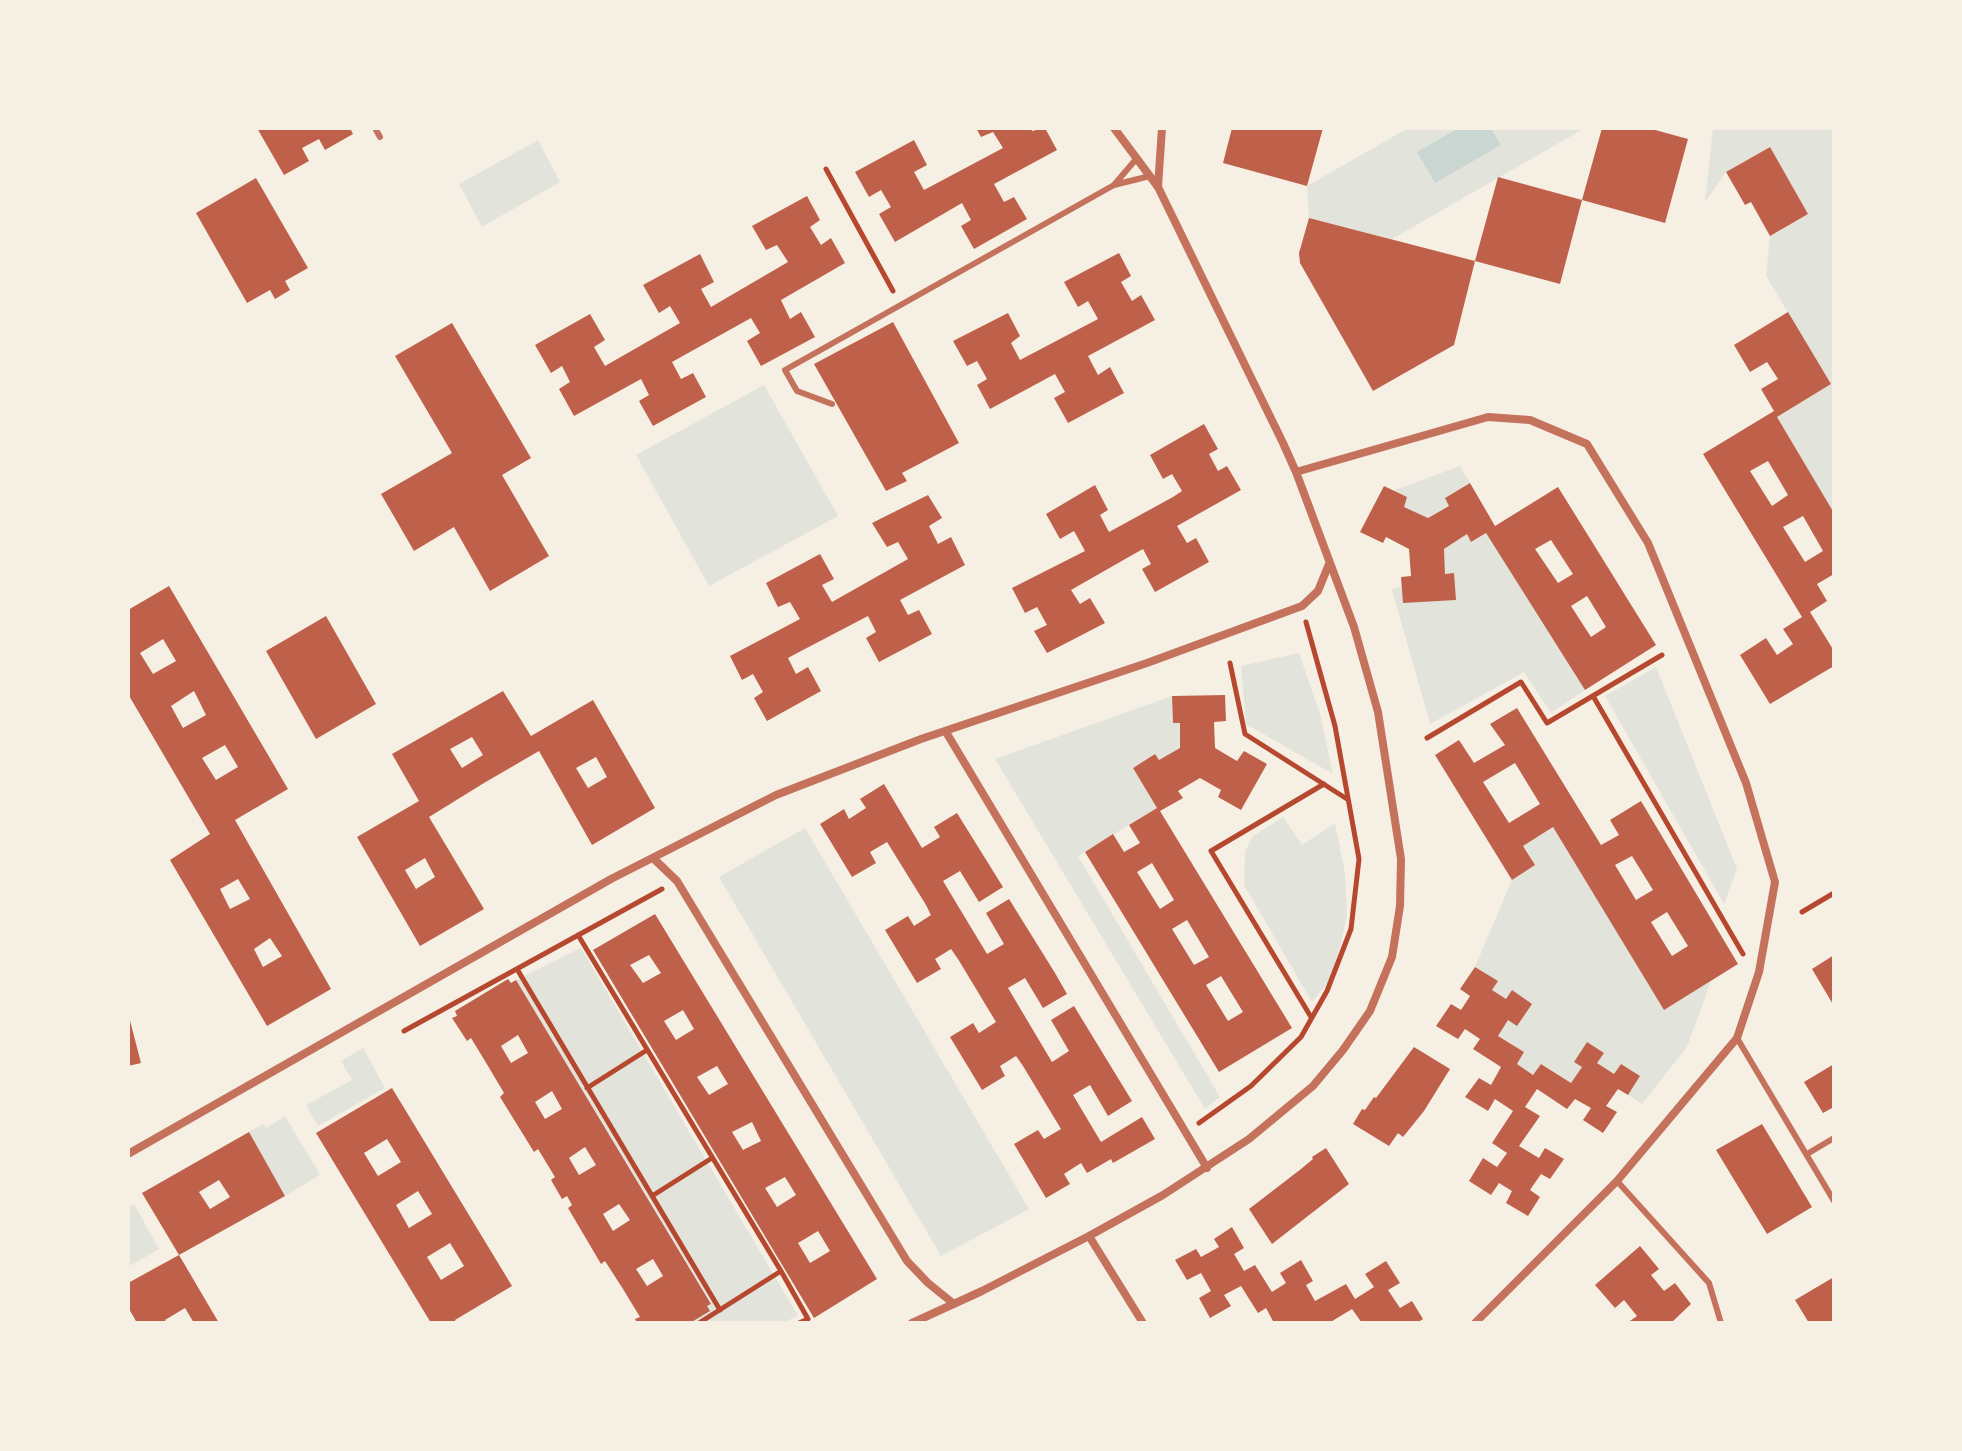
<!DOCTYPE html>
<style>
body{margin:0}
#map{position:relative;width:1962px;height:1451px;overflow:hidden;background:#f6efe4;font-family:"Public Sans",sans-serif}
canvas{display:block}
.frame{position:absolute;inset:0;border:130px solid #f6efe4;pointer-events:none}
</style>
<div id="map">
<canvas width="1962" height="1451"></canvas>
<div class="frame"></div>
</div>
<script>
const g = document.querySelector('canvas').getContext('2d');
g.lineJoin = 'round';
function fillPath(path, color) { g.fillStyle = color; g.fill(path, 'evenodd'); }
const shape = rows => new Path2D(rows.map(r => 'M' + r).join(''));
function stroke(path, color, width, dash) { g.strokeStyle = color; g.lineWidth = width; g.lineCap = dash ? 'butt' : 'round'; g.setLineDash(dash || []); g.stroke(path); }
const green = shape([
 [1408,128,1458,128,1417,152,1501,145,1491,128,1585,128,1392,239,1309,218,1307,186],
 [1713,128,1834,128,1834,513,1777,417,1831,384,1766,276,1770,236,1808,214,1769,147,1726,172,1705,202],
 [538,140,560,182,482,227,459,184],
 [764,385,838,516,709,586,636,455],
 [1460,466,1470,483,1446,497,1449,506,1428,518,1404,507,1392,491],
 [1486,533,1585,690,1551,713,1524,672,1430,724,1392,589,1445,574,1444,549,1467,534,1472,542],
 [1299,653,1320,714,1333,774,1246,724,1241,666],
 [1656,667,1737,869,1724,904,1605,696],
 [1172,696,1173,722,1180,723,1180,748,1159,760,1154,754,1133,768,1157,808,1078,856,1220,1097,1205,1109,995,759],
 [1283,817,1302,845,1335,823,1345,873,1347,916,1340,947,1329,981,1312,1002,1244,885,1245,851,1253,836],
 [1553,827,1665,1009,1711,981,1687,1047,1642,1104,1628,1095,1640,1076,1621,1064,1614,1074,1597,1063,1603,1053,1587,1043,1574,1062,1582,1067,1571,1083,1542,1064,1533,1075,1517,1064,1524,1052,1498,1036,1508,1020,1506,999,1492,990,1498,981,1475,967,1512,880,1535,865,1523,846],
 [805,828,1029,1209,941,1256,719,877],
 [581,948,798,1316,782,1323,690,1323,709,1312,707,1306,711,1303,516,980],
 [363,1048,385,1088,318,1126,306,1105,352,1080,341,1061],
 [285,1116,320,1175,285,1196,249,1132,263,1124,266,1128],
 [134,1204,159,1249,128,1267,128,1208]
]);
const water = shape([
 [1458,128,1491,128,1501,145,1435,183,1417,152]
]);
const building = shape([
 [257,128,350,128,353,134,325,150,319,139,302,148,309,161,284,175],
 [976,128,1031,128,1032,131,1045,128,1057,150,994,184,1004,202,1014,197,1027,219,974,249,961,226,971,220,962,203,895,242,879,214,891,207,881,190,869,197,855,172,914,140,927,165,914,172,924,190,1003,148,993,132,981,137],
 [1232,128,1323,128,1307,186,1223,163],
 [1602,128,1648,128,1688,139,1665,223,1582,200],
 [1770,147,1808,214,1770,236,1751,202,1745,205,1726,172],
 [1498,177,1582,200,1560,284,1475,261],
 [256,178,308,268,285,281,290,290,275,299,270,290,247,303,196,213],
 [807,196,820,220,810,227,821,245,831,238,845,263,781,300,790,319,801,312,815,337,761,366,747,341,760,333,751,318,672,362,681,379,693,373,706,397,653,426,639,401,649,395,641,379,574,416,559,389,570,382,562,366,551,373,535,345,590,314,605,340,594,347,605,366,680,323,670,306,659,313,643,285,700,254,714,282,701,289,711,307,788,262,777,245,766,250,752,226],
 [1309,218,1475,261,1454,345,1373,391,1300,263,1299,253],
 [1119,253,1131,276,1121,282,1132,301,1141,295,1155,320,1088,356,1098,375,1110,367,1124,393,1068,423,1054,398,1065,392,1055,374,990,409,977,385,987,379,977,361,967,366,953,341,1008,313,1020,336,1011,343,1020,360,1098,319,1088,301,1078,307,1064,282],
 [1788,312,1831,384,1777,417,1834,513,1834,574,1817,584,1827,601,1810,612,1834,651,1834,666,1770,704,1740,655,1766,638,1777,655,1793,644,1783,629,1802,617,1703,454,1774,411,1761,389,1778,379,1767,362,1750,372,1734,345],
 [1768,461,1788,495,1772,506,1750,471],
 [1803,516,1823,551,1805,562,1783,527],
 [893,322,959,443,902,473,907,481,886,491,814,364],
 [452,323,531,458,502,475,549,556,490,591,454,527,414,551,381,494,452,453,395,356],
 [1204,424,1218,449,1209,454,1218,471,1227,466,1241,490,1177,526,1187,543,1196,538,1209,562,1155,592,1142,569,1151,564,1143,549,1134,554,1071,590,1080,604,1090,598,1105,623,1047,653,1034,631,1047,625,1037,607,1025,613,1012,588,1085,551,1074,531,1060,539,1046,514,1095,485,1108,510,1100,515,1109,532,1173,497,1182,491,1172,474,1163,479,1150,455],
 [1470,483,1495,526,1558,487,1656,645,1585,690,1486,533,1471,542,1467,534,1444,549,1445,574,1454,573,1456,600,1403,603,1401,577,1411,576,1409,549,1386,537,1383,543,1360,532,1384,486,1407,497,1404,507,1428,518,1449,506,1445,498],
 [1551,540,1573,574,1558,583,1535,549],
 [1587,596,1606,627,1591,637,1571,606],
 [928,495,942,518,929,526,938,544,951,537,965,565,900,600,908,615,919,610,932,634,879,662,866,638,876,632,868,616,801,651,788,658,796,674,808,667,821,691,767,721,754,698,763,692,753,674,742,680,730,656,800,619,790,602,778,607,766,583,820,554,834,579,822,585,832,602,908,559,898,542,887,547,872,523],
 [169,586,288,789,235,820,331,989,267,1026,170,860,210,834,128,694,128,610],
 [163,639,176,661,153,674,140,653],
 [194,691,206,715,183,728,171,706],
 [225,745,238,767,216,780,202,758],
 [238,879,250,899,230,909,220,889],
 [270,938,282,956,263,967,254,949],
 [326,616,376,704,316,739,266,651],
 [503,691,531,736,593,700,655,808,592,845,539,751,484,783,429,817,484,909,420,946,357,837,419,801,392,754],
 [472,737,483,755,462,768,450,749],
 [596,757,607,777,588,788,576,768],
 [425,858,435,877,416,889,405,870],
 [1225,695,1226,721,1214,722,1215,748,1237,761,1244,751,1267,764,1241,810,1218,797,1221,790,1200,778,1178,791,1183,798,1160,811,1292,1028,1219,1072,1085,852,1113,834,1124,852,1140,843,1129,825,1157,808,1133,768,1155,754,1159,760,1180,748,1180,723,1173,723,1172,696],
 [1152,863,1174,900,1160,909,1137,872],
 [1187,920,1209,957,1194,965,1172,929],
 [1221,976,1243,1012,1228,1021,1206,985],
 [1517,708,1601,845,1619,835,1610,820,1641,801,1738,964,1664,1010,1553,827,1523,846,1535,865,1512,880,1435,755,1459,740,1474,763,1505,745,1490,724],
 [1515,763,1540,804,1509,823,1483,782],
 [1632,856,1653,890,1636,900,1615,865],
 [1667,912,1688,946,1672,956,1651,922],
 [884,784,922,848,940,837,934,827,957,813,1003,887,979,902,960,871,943,881,987,954,1004,944,986,913,1009,899,1055,973,1067,994,1043,1008,1025,978,1008,988,1052,1062,1069,1051,1051,1020,1074,1006,1132,1101,1108,1116,1090,1085,1073,1095,1101,1142,1142,1117,1155,1139,1113,1163,1111,1159,1087,1173,1081,1163,1064,1174,1070,1184,1046,1198,1014,1144,1038,1130,1044,1139,1061,1129,1023,1066,1016,1056,1000,1066,1005,1076,982,1090,950,1037,973,1023,979,1033,996,1022,958,959,951,949,935,959,941,969,917,983,885,930,908,916,914,926,931,915,926,905,887,842,870,852,876,863,852,877,820,824,844,809,849,819,866,808,860,799],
 [655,914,877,1279,814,1318,593,950],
 [649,955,661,973,643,983,630,965],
 [683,1010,694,1029,676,1040,664,1021],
 [717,1066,728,1084,709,1095,697,1077],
 [752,1122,761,1141,743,1150,732,1132],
 [785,1177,796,1195,777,1207,765,1188],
 [818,1231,830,1251,810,1263,798,1243],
 [1834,955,1834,1006,1812,969],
 [1475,967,1498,981,1492,990,1506,999,1512,990,1532,1004,1517,1026,1508,1020,1498,1036,1524,1052,1517,1064,1533,1075,1541,1064,1571,1083,1582,1067,1574,1062,1587,1042,1604,1053,1597,1063,1614,1074,1621,1064,1640,1076,1628,1095,1618,1089,1606,1106,1617,1112,1603,1133,1583,1120,1591,1108,1575,1099,1567,1109,1537,1089,1525,1107,1540,1116,1519,1146,1539,1158,1545,1148,1564,1159,1550,1179,1541,1174,1530,1190,1540,1197,1528,1216,1506,1203,1512,1191,1499,1183,1491,1195,1469,1181,1483,1158,1497,1167,1507,1153,1492,1143,1513,1111,1495,1099,1488,1111,1465,1097,1479,1078,1491,1085,1501,1067,1473,1049,1480,1039,1465,1029,1458,1039,1436,1026,1451,1004,1461,1010,1470,996,1460,989],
 [508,979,511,983,516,980,711,1304,707,1306,710,1311,690,1323,637,1323,635,1319,640,1317,623,1289,605,1261,601,1264,568,1208,572,1205,567,1196,562,1199,551,1180,555,1177,538,1149,534,1152,500,1097,504,1093,488,1066,471,1038,467,1041,452,1018,457,1016,455,1011],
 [518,1035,528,1053,511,1063,501,1046],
 [552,1091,562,1109,545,1119,535,1102],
 [585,1147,596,1165,579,1175,569,1158],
 [619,1204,630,1220,613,1231,603,1214],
 [653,1259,663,1276,647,1286,636,1269],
 [128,1013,141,1063,128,1066],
 [1414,1047,1450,1069,1424,1111,1403,1137,1398,1133,1389,1146,1353,1124,1362,1109,1365,1110,1374,1097,1376,1098],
 [1834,1064,1834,1107,1823,1113,1804,1082],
 [392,1088,512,1286,455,1320,456,1323,431,1323,316,1133],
 [387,1139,401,1162,378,1176,364,1153],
 [418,1191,432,1214,409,1228,396,1205],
 [450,1243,464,1266,441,1280,427,1257],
 [1762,1124,1812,1207,1767,1234,1716,1150],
 [249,1132,285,1196,179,1255,219,1323,194,1323,185,1308,165,1320,167,1323,137,1323,128,1307,128,1283,179,1255,142,1193],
 [219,1180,230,1197,210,1209,199,1192],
 [1326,1148,1349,1184,1272,1244,1249,1209,1301,1169,1313,1159,1312,1157],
 [1232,1227,1244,1248,1234,1254,1244,1271,1255,1265,1272,1292,1286,1283,1280,1273,1301,1260,1313,1281,1306,1285,1315,1301,1346,1284,1355,1299,1374,1287,1365,1274,1386,1261,1400,1283,1388,1290,1400,1308,1412,1301,1423,1319,1417,1323,1362,1323,1352,1309,1329,1323,1274,1323,1266,1308,1258,1313,1241,1286,1224,1295,1231,1306,1210,1318,1199,1298,1211,1291,1201,1273,1187,1280,1175,1260,1196,1249,1201,1257,1219,1247,1214,1239],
 [1640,1246,1659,1269,1651,1275,1664,1291,1675,1283,1691,1304,1671,1323,1627,1323,1637,1316,1624,1300,1615,1308,1595,1285],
 [1834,1277,1834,1323,1809,1323,1795,1300]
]);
const path = shape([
 [826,169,893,291],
 [1230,663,1245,734,1347,799],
 [1593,696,1743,954],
 [1427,738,1521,682,1547,723,1662,655],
 [1802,912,1834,893],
 [578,935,781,1271,808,1319,799,1323],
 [517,969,720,1310],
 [1311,1017,1211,851,1324,784],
 [404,1031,662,889],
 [587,1088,647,1050],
 [1199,1123,1251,1086,1301,1037,1327,991,1351,929,1359,859,1335,726,1306,622],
 [652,1196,712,1158],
 [699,1323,781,1271]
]);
const service = shape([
 [375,128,380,137],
 [1114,185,1137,158],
 [832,404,797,391,785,370,1114,185,1150,176],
 [1737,1038,1834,1201],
 [1807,1154,1834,1138],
 [1617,1181,1709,1283,1721,1323]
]);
const minor = shape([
 [1158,187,1162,128],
 [1296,472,1488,417,1530,420,1587,444,1648,543,1746,783,1775,882,1759,972,1737,1038,1617,1181,1475,1323],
 [946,732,1207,1168],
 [653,858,677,881,907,1261,928,1283,954,1304],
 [128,1154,611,879,776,795,921,739,1147,663,1302,606,1318,591,1329,564],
 [1089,1236,1143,1323],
 [912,1323,982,1291,1089,1236,1163,1195,1249,1139,1313,1086,1343,1050,1370,1011,1392,957,1400,906,1401,859,1378,712,1354,627,1296,472,1283,443,1158,187,1114,128]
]);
fillPath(green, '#e2e4dc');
fillPath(water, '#c9d6d2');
fillPath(building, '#bf614a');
stroke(path, '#b5482f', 5);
stroke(service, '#c5725c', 6);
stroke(minor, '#c5725c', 8);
</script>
